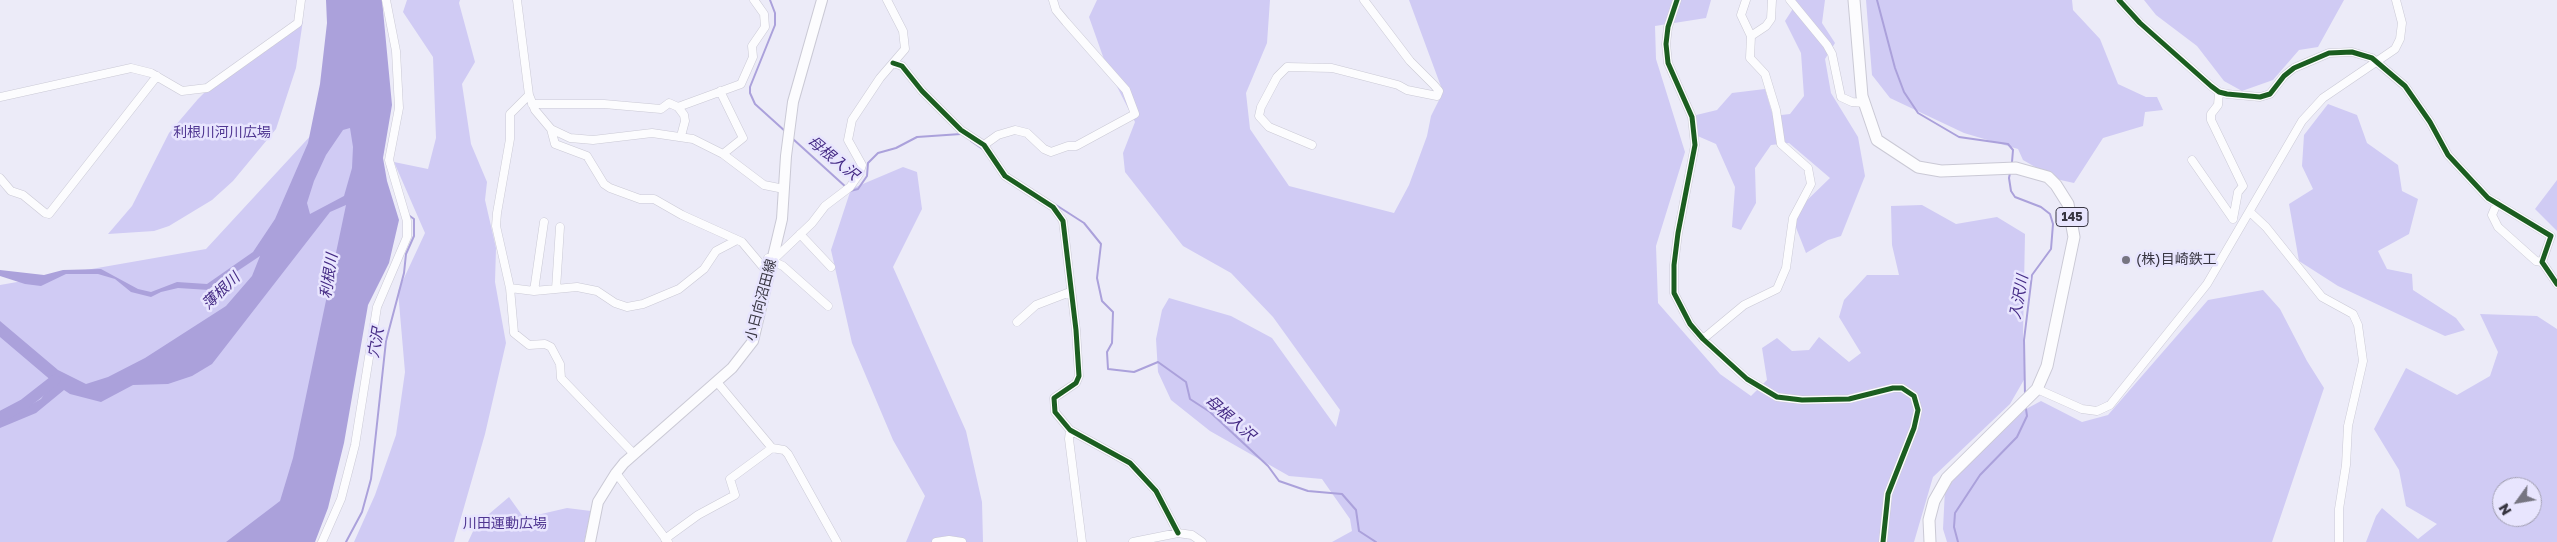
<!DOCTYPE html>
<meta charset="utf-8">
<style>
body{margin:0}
#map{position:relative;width:2557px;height:542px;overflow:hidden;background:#ecebf8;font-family:"Golos Text",sans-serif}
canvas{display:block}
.north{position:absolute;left:2492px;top:477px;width:50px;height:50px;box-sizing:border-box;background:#e8e5fe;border:1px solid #a19fb2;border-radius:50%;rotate:238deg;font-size:14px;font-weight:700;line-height:20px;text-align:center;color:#373541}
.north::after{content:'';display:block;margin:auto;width:18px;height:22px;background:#767581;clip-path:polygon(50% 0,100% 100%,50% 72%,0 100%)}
</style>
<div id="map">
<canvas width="2557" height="542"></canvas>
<div class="north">N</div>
</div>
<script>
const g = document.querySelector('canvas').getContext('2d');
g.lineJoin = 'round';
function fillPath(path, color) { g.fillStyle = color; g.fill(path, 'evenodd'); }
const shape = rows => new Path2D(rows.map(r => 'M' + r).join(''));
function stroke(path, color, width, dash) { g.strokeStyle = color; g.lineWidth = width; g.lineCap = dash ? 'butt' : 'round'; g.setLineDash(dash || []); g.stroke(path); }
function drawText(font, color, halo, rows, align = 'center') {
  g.font = font + ' "Golos Text","Noto Sans JP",sans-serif'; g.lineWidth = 5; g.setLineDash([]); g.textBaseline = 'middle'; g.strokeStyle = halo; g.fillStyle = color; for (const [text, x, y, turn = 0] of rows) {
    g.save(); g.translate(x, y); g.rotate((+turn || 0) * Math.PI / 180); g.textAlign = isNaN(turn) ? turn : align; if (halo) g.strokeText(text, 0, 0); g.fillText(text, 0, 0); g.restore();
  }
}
const green = shape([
 [407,0,460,0,459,3,475,62,462,84,471,144,487,182,485,200,496,248,495,282,506,343,485,434,454,542,354,542,375,495,396,435,405,372,398,291,425,233,394,162,428,169,436,138,433,57,403,12],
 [1097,0,1270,0,1267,43,1246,93,1250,129,1289,186,1394,213,1409,185,1427,136,1431,116,1443,92,1409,0,1711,0,1706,18,1655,26,1656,59,1685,152,1656,246,1658,303,1720,374,1751,396,1767,380,1762,348,1777,338,1792,351,1809,350,1819,337,1849,362,1861,353,1839,317,1844,300,1867,275,1899,275,1892,245,1891,206,1922,205,1956,224,1997,217,2025,234,2023,336,2025,378,2010,404,1933,477,1914,542,1332,542,1352,531,1350,519,1322,479,1289,476,1210,431,1171,400,1158,372,1156,339,1162,310,1169,298,1231,316,1272,338,1336,427,1340,410,1273,317,1231,273,1183,246,1125,172,1123,153,1135,122,1106,65,1089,17],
 [1789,0,1825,0,1822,23,1835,43,1825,59,1831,93,1858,137,1865,176,1841,236,1828,240,1806,253,1795,225,1800,207,1830,178,1789,143,1771,145,1755,168,1756,203,1741,230,1732,227,1735,187,1716,144,1693,134,1688,117,1717,110,1732,93,1765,89,1773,116,1790,114,1804,96,1801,53,1785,21,1794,7],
 [1866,0,2072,0,2073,10,2100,39,2118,84,2146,97,2157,97,2163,110,2145,112,2143,126,2103,138,2074,183,2056,179,2023,160,2018,149,1964,133,1890,98,1872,75],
 [2144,0,2344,0,2318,47,2299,50,2273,80,2242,91,2224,81,2197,46,2156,15],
 [303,20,296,68,276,129,233,181,212,200,169,226,154,231,108,234,132,206,169,133,198,99,207,90],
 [374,67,284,542,0,542,0,285,206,249],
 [2328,104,2357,115,2367,143,2398,165,2402,191,2418,199,2409,234,2378,251,2387,269,2412,274,2413,290,2456,318,2465,330,2445,336,2338,286,2299,261,2289,204,2313,189,2302,166,2304,135],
 [903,167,917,172,922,209,893,267,966,431,982,502,983,542,906,542,925,496,893,440,852,343,831,250,851,189],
 [2557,180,2557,231,2535,209],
 [2263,290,2280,309,2307,361,2324,388,2272,542,1947,542,1943,529,1945,489,2013,416,2041,401,2082,422,2108,415,2208,300],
 [2480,314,2537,316,2557,329,2557,542,2366,542,2376,516,2382,508,2418,539,2437,524,2406,506,2399,470,2374,429,2406,368,2457,395,2490,376,2498,352],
 [2502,487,2532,487,2532,517,2502,517],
 [509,497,524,518,567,508,591,511,584,542,468,542,476,525]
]);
const water = shape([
 [326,0,382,0,392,105,383,158,387,181,399,220,389,263,368,305,344,443,328,508,315,542,226,542,280,501,293,458,346,205,330,212,212,364,192,376,168,384,133,385,101,402,70,394,64,390,36,413,0,428,0,422,41,399,53,382,0,337,0,321,58,370,86,384,108,377,145,358,226,306,252,276,260,256,209,290,178,288,161,292,151,297,131,292,115,279,98,274,66,274,41,286,25,284,0,276,0,270,44,275,63,270,101,269,138,289,151,292,177,282,207,284,253,252,275,219,308,143,320,84,327,23],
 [350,128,353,147,352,168,344,196,310,214,307,203,314,181,326,155,343,130]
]);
const stream = shape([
 [770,0,775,13,775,25,750,87,750,93,755,104,786,132],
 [1877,0,1895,68,1904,92,1918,113,1959,137,2008,144,2013,150,2012,162],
 [793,139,847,188],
 [971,141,984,150],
 [2010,173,2009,178,2011,191,2015,197,2041,207,2050,214,2053,224,2051,249,2032,275,2024,340,2025,395],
 [850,191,858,189,867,176,868,163,878,153,896,148,917,137,961,134],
 [1056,205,1084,223,1101,244,1097,278,1102,301,1113,312,1112,343,1107,352,1108,369,1134,372,1158,362,1186,382,1190,399,1210,412,1268,466,1279,481,1308,491,1342,494,1356,510,1359,531,1376,542],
 [346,542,362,512,371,479,386,341,404,273,406,254,414,236,414,219,407,214],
 [1958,542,1954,527,1955,513,1980,475,2017,437,2027,416,2026,409]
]);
const river = shape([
 [0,417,23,405,55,380]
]);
const minor = shape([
 [517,0,529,95,535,110,551,129,570,138,593,140,652,133,693,139,723,154,764,185,784,189],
 [1677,0,1668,27,1666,44,1668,63,1692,117,1695,145,1678,233,1674,265,1674,293,1690,324,1703,339,1747,379,1777,397,1802,400,1849,399,1893,388,1902,388,1914,396,1918,410,1914,428,1888,494,1883,542],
 [1790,0,1827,45,1832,54,1841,97,1852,102,1865,103],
 [2119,0,2140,23,2211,86,2219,92,2227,94,2260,97,2270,94,2284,76,2294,68,2329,53,2352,52,2372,58,2405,86,2430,122,2448,155,2488,198,2551,236,2542,262,2557,284],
 [1751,36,1766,26,1771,19,1772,0],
 [893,63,902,66,922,91,961,130,984,145,1005,176,1053,207,1063,221,1076,330,1079,376,1076,383,1054,398,1055,412,1070,430,1130,463,1156,491,1178,533],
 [720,91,743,138,723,154],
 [2219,92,2218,105,2211,114,2211,120,2243,186,2238,192,2233,219],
 [529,95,510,114,510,139,497,213,496,226,510,288,514,333,529,345,545,344,551,347,560,364,561,378,634,454],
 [0,97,131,68,151,73,182,91,207,88,298,23,301,0],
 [532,104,604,104,661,109,669,103,678,107,684,115,685,121,681,136],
 [678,107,741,84,753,57,752,46,765,27,764,14,754,0],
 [551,129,555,144,587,156,604,184,610,188,640,199,654,199,682,215,742,242,763,267,766,266,768,258],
 [984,145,998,135,1015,130,1027,133,1044,149,1051,152,1068,146,1076,146,1135,114,1126,90,1066,22,1056,10,1053,0],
 [1312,145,1269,127,1259,116,1261,107,1277,77,1287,67,1332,68,1398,85,1407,90,1437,96,1439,91,1434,85,1410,61,1364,0],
 [2192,160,2233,219],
 [0,178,11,191,23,195,45,213,49,214,157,76],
 [2497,203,2492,215,2498,227,2536,261,2542,262],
 [2250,212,2266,227,2322,297,2353,314,2358,325,2363,361,2348,426,2346,465,2339,509,2339,542],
 [800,234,831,267],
 [510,288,534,291,577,287,597,291,615,303,627,307,643,304,679,289,704,269,716,251,737,240],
 [556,289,560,227],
 [534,291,544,222],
 [828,306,783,266,772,261,812,223,825,206,850,187,859,174,862,165,848,140,852,120,880,78,905,49,903,31,887,0],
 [1017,322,1036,305,1070,292],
 [1703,339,1744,305,1777,289,1786,268,1793,218,1811,184,1808,168,1781,144,1776,110,1765,74,1750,58,1751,36,1741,15,1746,0],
 [717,382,772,448,784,450,788,454,837,542],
 [2037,389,2082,409,2097,411,2110,405,2207,284,2302,121,2323,98,2395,49,2400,39,2402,23,2396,0],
 [1070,430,1069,439,1082,542],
 [616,473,668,542],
 [665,539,698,515,735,495,730,479,772,448],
 [322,542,341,499,355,445,377,307,407,237,407,221,389,160,399,108,396,51,386,0],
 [936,542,949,540,962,542],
 [1133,542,1178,533,1192,535,1202,542]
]);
const major = shape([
 [590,542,598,502,616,473,624,463,732,368,753,341,782,219,786,156,793,102,822,0]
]);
const highway = shape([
 [1854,0,1862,96,1877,140,1918,167,1941,171,2016,168,2048,177,2056,185,2068,204,2074,237,2047,366,2037,389,1947,478,1934,501,1929,520,1930,542]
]);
const cycleway = shape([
 [1677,0,1668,27,1666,44,1668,63,1692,117,1695,145,1678,233,1674,265,1674,293,1690,324,1703,339,1747,379,1777,397,1802,400,1849,399,1893,388,1902,388,1914,396,1918,410,1914,428,1888,494,1883,542],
 [2119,0,2140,23,2211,86,2219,92,2227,94,2260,97,2270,94,2284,76,2294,68,2329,53,2352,52,2372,58,2405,86,2430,122,2448,155,2488,198,2551,236,2542,262,2557,284],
 [893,63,902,66,922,91,961,130,984,145,1005,176,1053,207,1063,221,1076,330,1079,376,1076,383,1054,398,1055,412,1070,430,1130,463,1156,491,1178,533]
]);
const markers = [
 [2126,260,5,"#767581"]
];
const shields = [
 [2072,217,32]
];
const shieldNames = [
 ["145",2072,217]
];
const parkNames = [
 ["利根川河川広場",222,133],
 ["川田運動広場",505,524]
];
const poiNames = [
 ["(株)目崎鉄工",2136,260]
];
const streetNames = [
 ["小日向沼田線",761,300,-75]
];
const waterNames = [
 ["母根入沢",833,158,39],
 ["利根川",329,276,-81],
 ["薄根川",221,291,-44],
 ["入沢川",2019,297,-80],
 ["穴沢",376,343,-80],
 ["母根入沢",1230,418,41]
];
fillPath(green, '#d0cbf4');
fillPath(water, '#aba1db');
stroke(stream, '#aba1db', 2);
stroke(river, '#aba1db', 11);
stroke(minor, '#cac9d5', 9);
stroke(major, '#cac9d5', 12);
stroke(highway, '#cac9d5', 13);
stroke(minor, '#fcfcfe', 8);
stroke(major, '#fcfcfe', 10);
stroke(highway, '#fcfcfe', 11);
stroke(cycleway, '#1b5e20', 5);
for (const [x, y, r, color] of markers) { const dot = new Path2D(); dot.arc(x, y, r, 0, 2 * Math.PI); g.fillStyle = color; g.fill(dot); stroke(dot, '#e8e5fe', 2); }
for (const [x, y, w] of shields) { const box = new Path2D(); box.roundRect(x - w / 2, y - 9.5, w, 19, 4); g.fillStyle = '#e8e5fe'; g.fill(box); stroke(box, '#373541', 1); }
drawText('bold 12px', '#373541', null, shieldNames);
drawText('14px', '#4f3691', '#e8e5fe', parkNames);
drawText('14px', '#373541', '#e8e5fe', poiNames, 'left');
drawText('14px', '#373541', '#e8e5fe', streetNames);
drawText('italic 15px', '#452b85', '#e8e5fe', waterNames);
</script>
